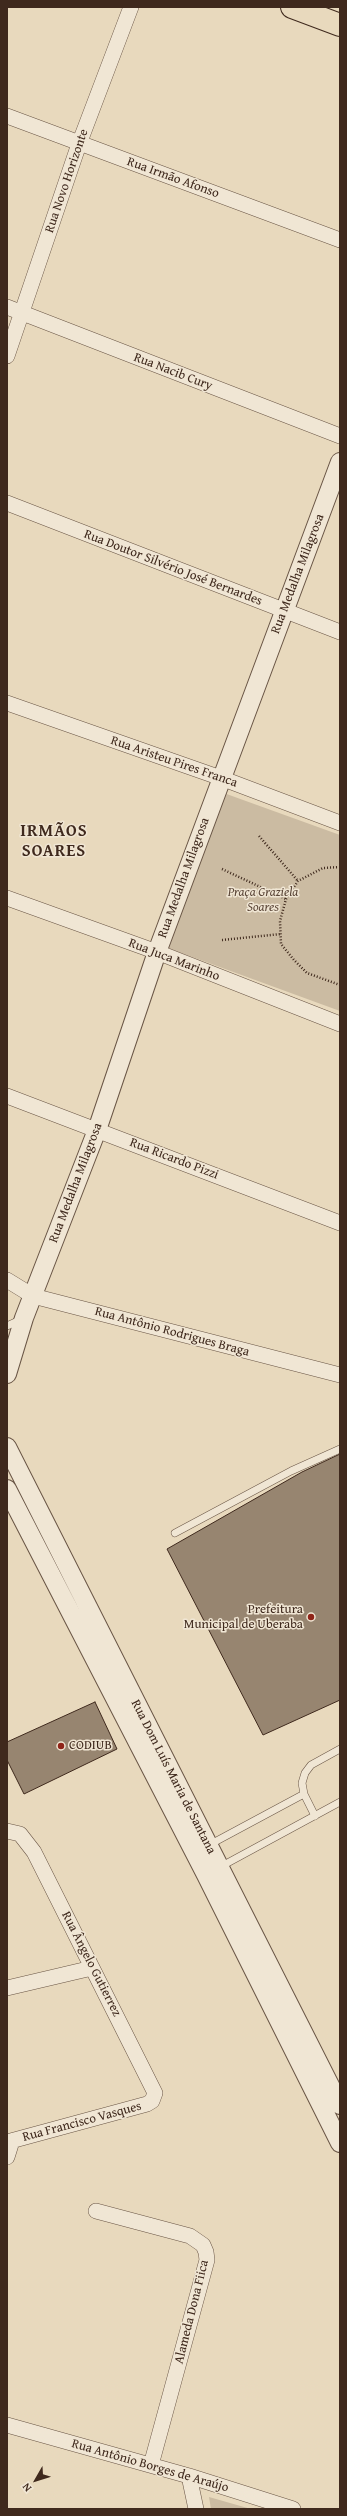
<!DOCTYPE html>
<meta charset="utf-8">
<style>
body{margin:0}
#map{position:relative;width:347px;height:2516px;overflow:hidden;background:#e8d9bd;font-family:"Gentium Book Plus",serif}
canvas{display:block}
.frame{position:absolute;inset:0;border:8px solid #3f291d;pointer-events:none}
.north{position:absolute;left:16px;top:2460px;width:40px;height:40px;-webkit-text-stroke:3px #f0e6d4;paint-order:stroke;rotate:231deg;font-size:11px;font-weight:700;line-height:16px;text-align:center;color:#3f291d}
.north::after{content:'';display:block;margin:auto;width:14px;height:18px;background:#3f291d;clip-path:polygon(50% 0,100% 100%,50% 72%,0 100%)}
</style>
<div id="map">
<canvas width="347" height="2516"></canvas>
<div class="frame"></div>
<div class="north">N</div>
</div>
<script>
const g = document.querySelector('canvas').getContext('2d');
g.lineJoin = 'round';
function fillPath(path, color) { g.fillStyle = color; g.fill(path, 'evenodd'); }
const shape = rows => new Path2D(rows.map(r => 'M' + r).join(''));
function stroke(path, color, width, dash) { g.strokeStyle = color; g.lineWidth = width; g.lineCap = dash ? 'butt' : 'round'; g.setLineDash(dash || []); g.stroke(path); }
function drawText(font, color, halo, rows, align = 'center') {
  g.font = font + ' "Gentium Book Plus",serif'; g.lineWidth = 3; g.setLineDash([]); g.textBaseline = 'middle'; g.strokeStyle = halo; g.fillStyle = color; for (const [text, x, y, turn = 0] of rows) {
    g.save(); g.translate(x, y); g.rotate((+turn || 0) * Math.PI / 180); g.textAlign = isNaN(turn) ? turn : align; if (halo) g.strokeText(text, 0, 0); g.fillText(text, 0, 0); g.restore();
  }
}
const green = shape([
 [221,792,340,835,340,1011,165,947],
 [209,2497,251,2509,211,2509]
]);
const building = shape([
 [340,1454,340,1700,263,1735,167,1549,302,1472,340,1454],
 [95,1702,117,1749,24,1794,7,1760,7,1742,95,1702]
]);
const path = shape([
 [259,836,298,881],
 [340,867,323,868,298,881,286,899,280,921,281,944,294,960,307,973,340,985],
 [222,869,286,899],
 [222,940,281,934]
]);
const service = shape([
 [7,1326,20,1320],
 [175,1533,291,1471,340,1449],
 [315,1816,304,1794,302,1783,305,1773,311,1765,340,1749],
 [209,1845,304,1794],
 [220,1867,340,1802]
]);
const minor = shape([
 [7,116,340,240],
 [7,307,340,436],
 [7,356,79,144,131,7],
 [7,503,340,632],
 [7,703,221,778,340,823],
 [7,898,157,952,340,1024],
 [7,1096,340,1223],
 [7,1280,33,1296,340,1375],
 [7,1831,20,1834,34,1852,155,2093,152,2101,147,2104,7,2142],
 [7,1988,92,1968],
 [7,2157,12,2141],
 [96,2211,190,2236,203,2245,206,2252,207,2260,151,2465],
 [7,2425,189,2476,293,2509],
 [189,2476,196,2509]
]);
const tertiary = shape([
 [7,1374,24,1318,97,1130,157,952,340,462],
 [7,1447,340,2105],
 [7,1489,206,1875,340,2143]
]);
const primary = shape([
 [292,7,340,25]
]);
const markers = [
 [311,1617,4,"#8f2418"],
 [61,1746,4,"#8f2418"]
];
const streetNames = [
 ["Rua Irmão Afonso",173,178,20],
 ["Rua Novo Horizonte",67,181,-71],
 ["Rua Nacib Cury",173,372,21],
 ["Rua Doutor Silvério José Bernardes",173,568,21],
 ["Rua Medalha Milagrosa",298,574,-69],
 ["Rua Aristeu Pires Franca",174,762,19],
 ["Rua Medalha Milagrosa",184,878,-70],
 ["Rua Juca Marinho",174,960,21],
 ["Rua Ricardo Pizzi",174,1159,21],
 ["Rua Medalha Milagrosa",76,1183,-69],
 ["Rua Antônio Rodrigues Braga",172,1332,15],
 ["Rua Dom Luís Maria de Santana",173,1777,63],
 ["Rua Ângelo Gutierrez",91,1964,63],
 ["Rua Francisco Vasques",82,2122,-15],
 ["Alameda Dona Fiica",192,2312,-76],
 ["Rua Antônio Borges de Araújo",150,2466,16]
];
const parkNames = [
 ["Praça Graziela",263,893],
 ["Soares",263,908]
];
const poiNames = [
 ["Prefeitura",303,1610],
 ["Municipal de Uberaba",303,1625],
 ["CODIUB",69,1746,"left"]
];
const districtNames = [
 ["IRMÃOS",54,832],
 ["SOARES",54,852]
];
fillPath(green, '#cbbba2');
fillPath(building, '#978570');
stroke(building, '#3f291d', 1);
stroke(service, '#695545', 8);
stroke(minor, '#695545', 16);
stroke(tertiary, '#695545', 20);
stroke(primary, '#3f291d', 24);
stroke(path, '#3f291d', 2.5, [1, 2]);
stroke(service, '#f0e6d4', 7);
stroke(minor, '#f0e6d4', 15);
stroke(tertiary, '#f0e6d4', 18);
stroke(primary, '#e8d9bd', 22);
for (const [x, y, r, color] of markers) { const dot = new Path2D(); dot.arc(x, y, r, 0, 2 * Math.PI); g.fillStyle = color; g.fill(dot); stroke(dot, '#f0e6d4', 1.5); }
drawText('13px', '#3f291d', '#f0e6d4', streetNames);
drawText('italic 13px', '#5b4638', '#f0e6d4', parkNames);
drawText('13px', '#3f291d', '#f0e6d4', poiNames, 'right');
g.letterSpacing = '1px';
drawText('bold 17px', '#3f291d', '#f0e6d4', districtNames);
g.letterSpacing = '0px';
</script>
